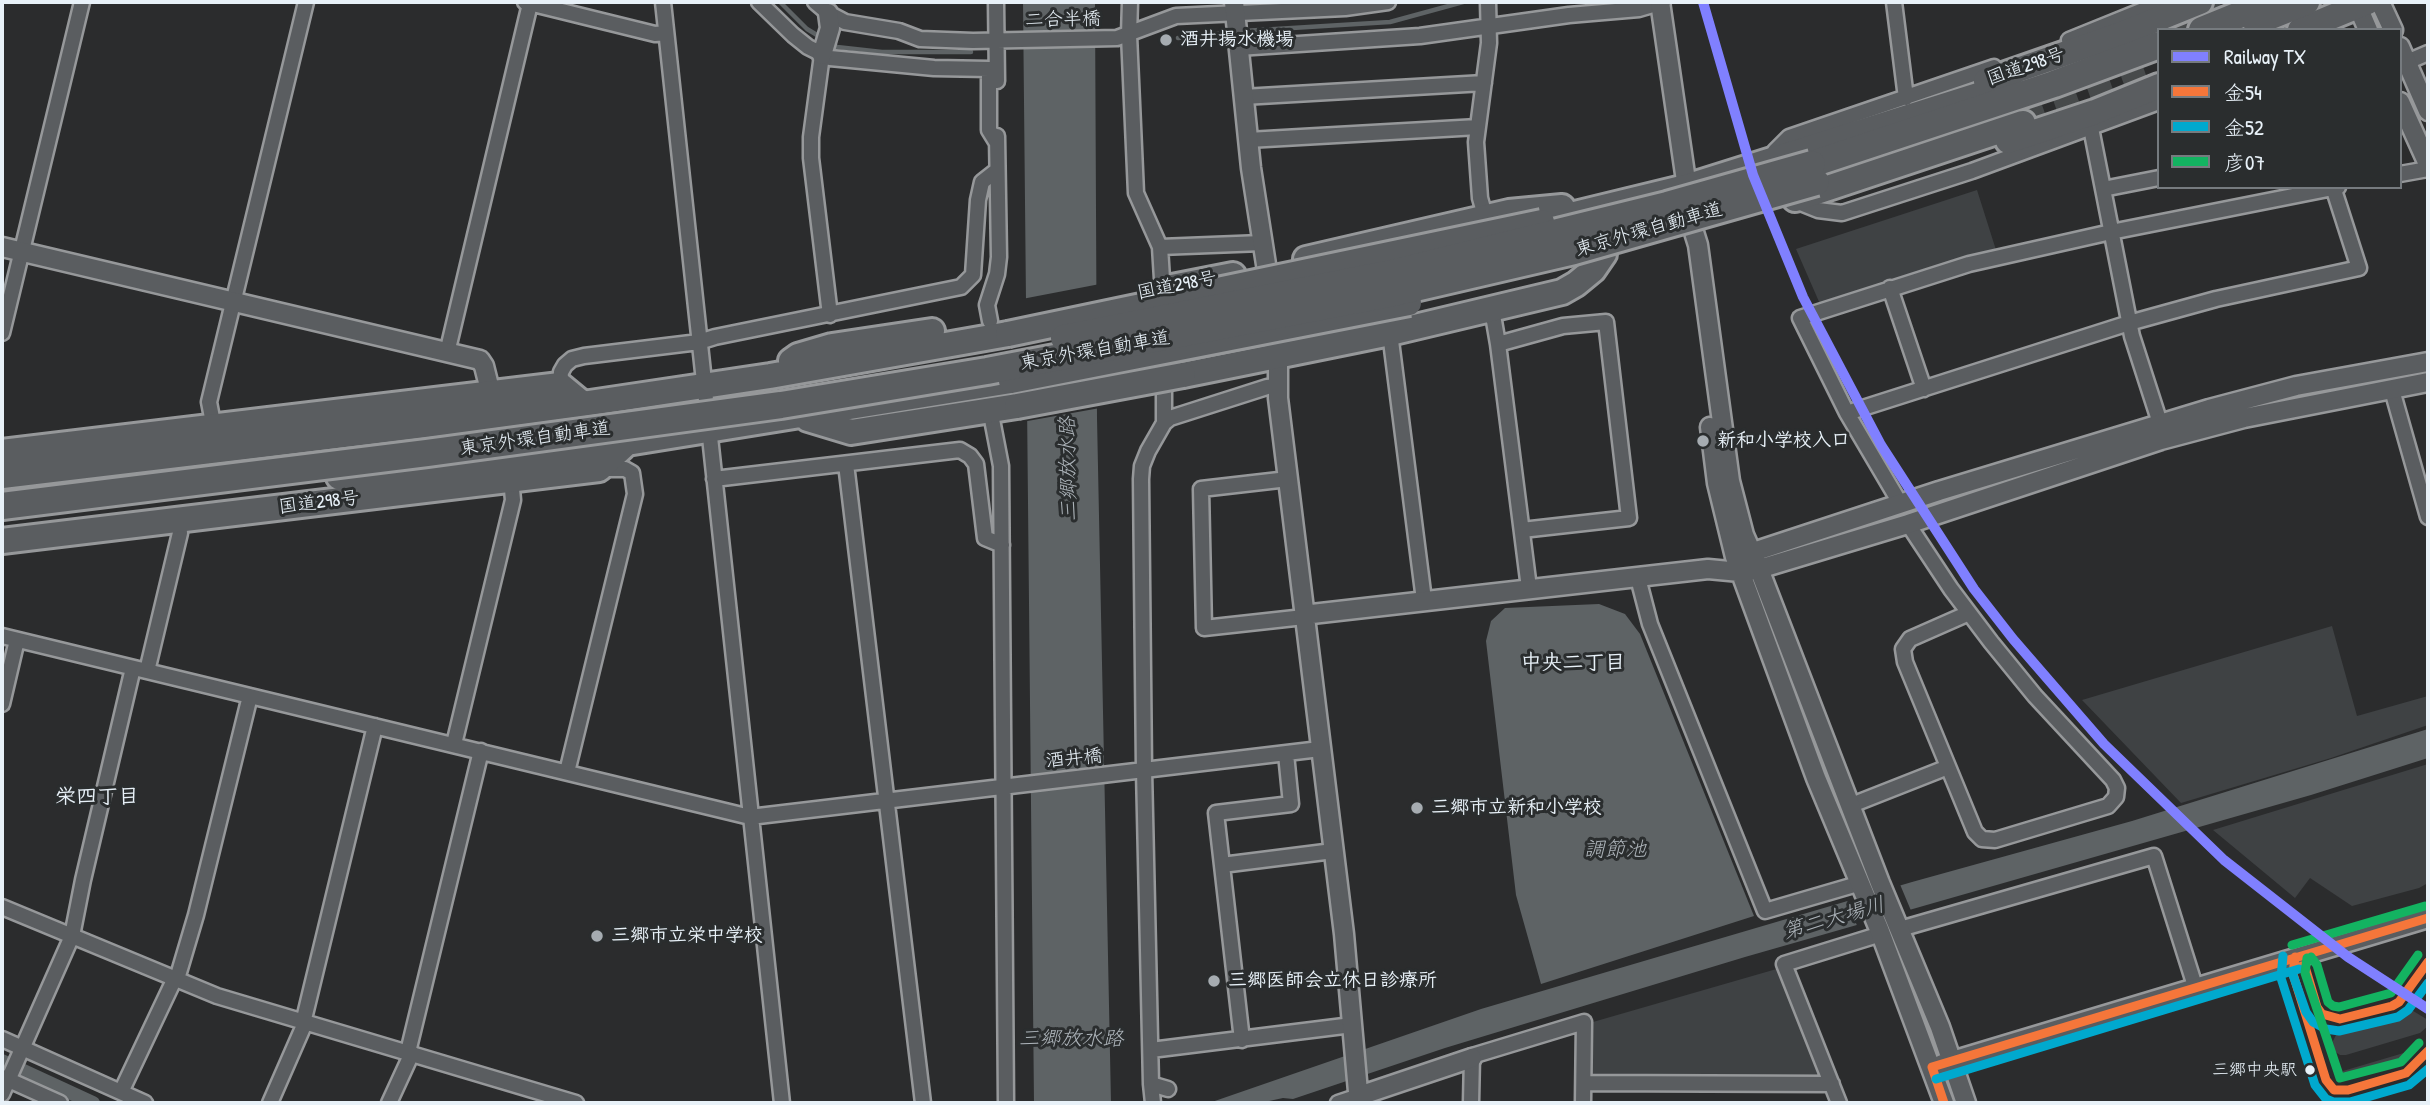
<!DOCTYPE html>
<meta charset="utf-8">
<style>
body{margin:0}
#map{position:relative;width:2430px;height:1105px;overflow:hidden;background:#2b2c2d;font-family:"Patrick Hand","Klee One",sans-serif}
canvas{display:block}
.frame{position:absolute;inset:0;border:4px solid #e8f1f8;pointer-events:none}
.legend{position:absolute;left:2157px;top:28px;width:245px;height:161px;box-sizing:border-box;background:#2a2d2e;border:2px solid #767b7f;margin:0;padding:9px 12px;list-style:none;font-size:21px;color:#e8f1f8}
.legend li{display:flex;align-items:center;gap:14px;height:35px}
.legend b{width:35px;border:2px solid #767b7f}
</style>
<div id="map">
<canvas width="2430" height="1105"></canvas>
<div class="frame"></div>
<ul class="legend">
<li><b style="height:9px;background:#8080ff"></b>Railway TX</li>
<li><b style="height:9px;background:#f5763a"></b>金54</li>
<li><b style="height:9px;background:#00a9ce"></b>金52</li>
<li><b style="height:9px;background:#13b361"></b>彦07</li>
</ul>
</div>
<script>
const g = document.querySelector('canvas').getContext('2d');
g.lineJoin = 'round';
function fillPath(path, color) { g.fillStyle = color; g.fill(path, 'evenodd'); }
const shape = rows => new Path2D(rows.map(r => 'M' + r).join(''));
function stroke(path, color, width, dash) { g.strokeStyle = color; g.lineWidth = width; g.lineCap = dash ? 'butt' : 'round'; g.setLineDash(dash || []); g.stroke(path); }
function drawText(font, color, halo, rows, align = 'center') {
  g.font = font + ' "Patrick Hand","Klee One",sans-serif'; g.lineWidth = 6; g.setLineDash([]); g.textBaseline = 'middle'; g.strokeStyle = halo; g.fillStyle = color; for (const [text, x, y, turn = 0] of rows) {
    g.save(); g.translate(x, y); g.rotate((+turn || 0) * Math.PI / 180); g.textAlign = isNaN(turn) ? turn : align; if (halo) g.strokeText(text, 0, 0); g.fillText(text, 0, 0); g.restore();
  }
}
const green = shape([
 [1977,190,1996,250,1974,255,1820,304,1796,249],
 [2332,626,2357,716,2428,696,2428,725,2331,758,2181,803,2082,700],
 [2428,764,2428,883,2419,888,2352,906,2310,878,2295,898,2213,830],
 [1780,968,1822,1071,1818,1078,1592,1075,1593,1022],
 [2410,1009,2428,1020,2428,1026,2420,1033,2346,1055,2340,1055,2334,1051,2333,1041,2337,1033,2390,1019],
 [2407,1052,2408,1058,2395,1066,2348,1080,2343,1076,2343,1071]
]);
const water = shape([
 [1023,2,1095,2,1097,418,1111,1103,1034,1103],
 [1599,604,1625,614,1640,634,1754,916,1541,984,1516,895,1486,641,1491,621,1505,608],
 [2428,729,2428,758,2311,795,1745,957,1445,1048,1293,1099,1283,1098,1260,1103,1209,1103,1481,1009,1912,882,2132,821]
]);
const pier = shape([
 [1100,284,1100,408,1022,422,1022,299],
 [1899,882,1912,913,1858,928,1846,898]
]);
const stream = shape([
 [780,2,807,29,822,38],
 [1243,31,1390,22,1463,2],
 [1178,38,1234,32],
 [830,43,837,47,882,52,971,52]
]);
const canal = shape([
 [2,1061,93,1103]
]);
const trunkTunnel = shape([
 [2166,30,2228,6],
 [2272,30,2321,10],
 [2023,123,2155,76]
]);
const minor = shape([
 [525,2,655,34,666,33],
 [663,2,782,1103],
 [759,2,793,35,808,47,830,58,934,68,989,69,989,130,997,143],
 [815,2,828,13,845,22,899,31,920,39,973,41,1117,38,1176,16,1345,8,1388,2],
 [996,2,997,81],
 [1130,2,1129,35,1136,193,1160,247,1163,295],
 [1894,2,1906,98],
 [2069,40,2163,2],
 [1238,48,1420,36,1569,15,1639,9,1663,2],
 [822,55,811,137,811,158,830,315],
 [2407,62,2428,53],
 [1243,97,1484,83],
 [2091,128,2132,336,2160,423],
 [1248,140,1478,127],
 [1772,160,1775,151,1789,137,1994,67],
 [2400,174,2428,169],
 [2103,189,2159,178],
 [1793,200,1818,210,1842,213,1972,171,2159,102],
 [1486,219,1480,198,1476,142,1489,43,1488,2],
 [1160,247,1262,243],
 [1890,288,1924,389],
 [1489,310,1494,321,1498,344,1529,588],
 [990,321,987,305,997,274,999,257,997,136],
 [2,333,82,2],
 [1390,333,1424,600],
 [1498,344,1563,326,1606,322,1629,518,1522,530],
 [447,353,529,8,528,2],
 [560,385,561,372,565,365,572,359,584,356,699,342,715,337,961,287,973,275,978,200,982,182,996,171],
 [2392,390,2428,517],
 [990,409,1001,466,1006,1103],
 [1847,413,2129,323,2216,299,2359,268,2333,187],
 [1164,423,1170,418,1267,387,1278,386],
 [214,428,209,402,306,2],
 [846,464,923,1103],
 [714,479,960,450,970,456,976,464,985,538,1002,545],
 [1288,479,1201,489,1204,628,1304,617],
 [1900,503,1847,413,1800,318,1969,264,2111,232,2338,187],
 [1908,524,1951,589,1991,642,2035,696,2113,780,2117,788,2116,797,2108,806,1995,840,1982,839,1975,832,1905,662,1903,649,1910,639,1969,613],
 [1638,578,1650,624,1765,911,1861,883],
 [2,636,750,817,1320,749],
 [147,671,180,533,178,521],
 [2,704,17,640],
 [454,744,513,500,511,479],
 [567,772,635,494,632,473,625,469,601,469],
 [1849,806,1948,767],
 [1222,865,1333,851],
 [2,907,217,996,576,1103],
 [1900,929,2154,856,2195,986],
 [177,979,196,915,250,696],
 [303,1023,375,726],
 [2,1039,145,1103],
 [1242,1040,1216,813,1291,804,1286,754],
 [1151,1050,1352,1025],
 [408,1052,481,751],
 [2,1077,60,1103],
 [1584,1083,1832,1084],
 [1151,1084,1168,1089],
 [121,1092,175,978],
 [2,1094,72,936,83,880,133,668],
 [270,1103,305,1023],
 [389,1103,412,1053],
 [1153,1103,1151,1084,1144,770,1141,479,1142,466,1148,451,1164,423,1164,372],
 [1338,1103,1359,1096],
 [1471,1103,1472,1056,1584,1022,1583,1103],
 [1839,1103,1784,964,1881,934]
]);
const tertiary = shape([
 [1234,2,1251,168,1270,290],
 [1660,2,1693,229,1698,245,1730,481,1744,535,1759,569,1880,883,1940,1027,1966,1103],
 [2356,2,2368,30],
 [2380,2,2393,30],
 [2400,47,2428,111],
 [822,55,830,28,828,13],
 [2400,102,2428,164],
 [2,247,480,360,484,366,491,394],
 [1273,318,1278,356,1278,398,1344,934,1359,1103],
 [1710,427,1717,483,1735,557,1816,778,1879,929,1944,1103],
 [1741,556,1939,491,2209,409,2296,386,2428,362],
 [1303,615,1708,569,1740,572,1759,569,1908,524,2161,440,2244,418,2428,382],
 [1942,1064,2428,918],
 [1359,1096,1472,1058]
]);
const trunk = shape([
 [2300,30,2368,2],
 [1986,81,2121,34,2200,2],
 [2008,141,2095,112,2159,86],
 [1795,199,2023,123],
 [1542,222,1686,187,2010,85],
 [1306,259,1509,212,1562,207],
 [1172,287,1233,275],
 [791,361,798,356,832,346,932,331],
 [1183,375,1390,333,1562,292,1576,284,1593,270,1604,254],
 [808,419,851,432,1017,406],
 [2,452,560,385,583,404],
 [2,476,444,423,583,404,770,376,1008,334],
 [339,477,627,443,1011,381],
 [2,541,599,469,627,443]
]);
const motorway = shape([
 [2256,22,2306,2],
 [2202,30,2271,2],
 [1812,164,2054,84,2159,45]
]);
const trunkBridge = shape([
 [1008,334,1542,222],
 [1011,381,1409,303],
 [1017,406,1183,375]
]);
const motorwayBridge = shape([
 [1064,338,1391,273,1667,205,1812,164],
 [2,506,427,453,781,405,987,371,1389,294,1574,251,1816,182]
]);
const bus1 = shape([
 [2295,957,2293,974,2326,1080,2334,1090,2348,1090,2406,1073,2428,1051],
 [2302,966,2306,970,2317,1007,2322,1014,2340,1019,2392,1006,2399,1002,2428,962],
 [1944,1103,1932,1067,2428,918]
]);
const bus2 = shape([
 [2283,956,2281,978,2315,1085,2326,1099,2333,1102,2350,1102,2409,1085,2428,1069],
 [2293,975,2306,1012,2313,1022,2326,1029,2339,1031,2398,1017,2408,1010,2428,983],
 [1936,1079,2299,969]
]);
const bus3 = shape([
 [2292,945,2425,906],
 [2311,957,2317,965,2328,1002,2333,1006,2339,1007,2391,993,2418,955],
 [2307,958,2305,973,2340,1078,2401,1062,2419,1043]
]);
const rail1 = shape([
 [1703,2,1753,175,1803,297,1881,445,1974,589,2013,639,2104,744,2224,860,2348,957,2428,1009]
]);
const markers = [
 [1166,40,7,"#a6acb1"],
 [1703,441,7,"#a6acb1"],
 [1417,808,7,"#a6acb1"],
 [597,936,7,"#a6acb1"],
 [1214,981,7,"#a6acb1"],
 [2310,1070,6,"#e8f1f8"]
];
const busNames = [
 ["三郷中央駅",2297,1070]
];
const streetNames = [
 ["二合半橋",1063,20,-1],
 ["国道298号",2026,67,-19],
 ["東京外環自動車道",1649,230,-16],
 ["国道298号",1177,286,-11],
 ["東京外環自動車道",1095,351,-10],
 ["東京外環自動車道",535,439,-8],
 ["国道298号",319,503,-7],
 ["酒井橋",1074,759,-6]
];
const poiNames = [
 ["酒井揚水機場",1180,40],
 ["新和小学校入口",1717,441],
 ["三郷市立新和小学校",1431,808],
 ["三郷市立栄中学校",611,936],
 ["三郷医師会立休日診療所",1228,981]
];
const waterNames = [
 ["三郷放水路",1069,469,-91],
 ["調節池",1615,850],
 ["第二大場川",1834,919,-16],
 ["三郷放水路",1071,1039]
];
const neighbourhoodNames = [
 ["中央二丁目",1573,663],
 ["栄四丁目",97,797]
];
fillPath(green, '#3f4244');
fillPath(water, '#5e6365');
fillPath(pier, '#2b2c2d');
stroke(stream, '#5e6365', 4.5);
stroke(canal, '#5e6365', 14);
stroke(trunkTunnel, '#474a4b', 24, [24, 12]);
stroke(minor, '#96989a', 19);
stroke(tertiary, '#96989a', 23);
stroke(trunk, '#96989a', 30);
stroke(motorway, '#96989a', 32);
stroke(minor, '#5a5d60', 14);
stroke(tertiary, '#5a5d60', 18);
stroke(trunk, '#5a5d60', 24);
stroke(motorway, '#5a5d60', 26);
stroke(trunkBridge, '#96989a', 30, []);
stroke(motorwayBridge, '#96989a', 32, []);
stroke(trunkBridge, '#5a5d60', 24);
stroke(motorwayBridge, '#5a5d60', 26);
stroke(bus1, '#f5763a', 9);
stroke(bus2, '#00a9ce', 9);
stroke(bus3, '#13b361', 9);
stroke(rail1, '#8080ff', 10);
for (const [x, y, r, color] of markers) { const dot = new Path2D(); dot.arc(x, y, r, 0, 2 * Math.PI); g.fillStyle = color; g.fill(dot); stroke(dot, '#2a2d2e', 2.5); }
drawText('17px', '#e8f1f8', '#2a2d2e', busNames, 'right');
drawText('19px', '#e8f1f8', '#2a2d2e', streetNames);
drawText('bold 19px', '#e8f1f8', '#2a2d2e', poiNames, 'left');
drawText('italic 21px', '#acb3b9', '#2a2d2e', waterNames);
drawText('bold 21px', '#e8f1f8', '#2a2d2e', neighbourhoodNames);
</script>
